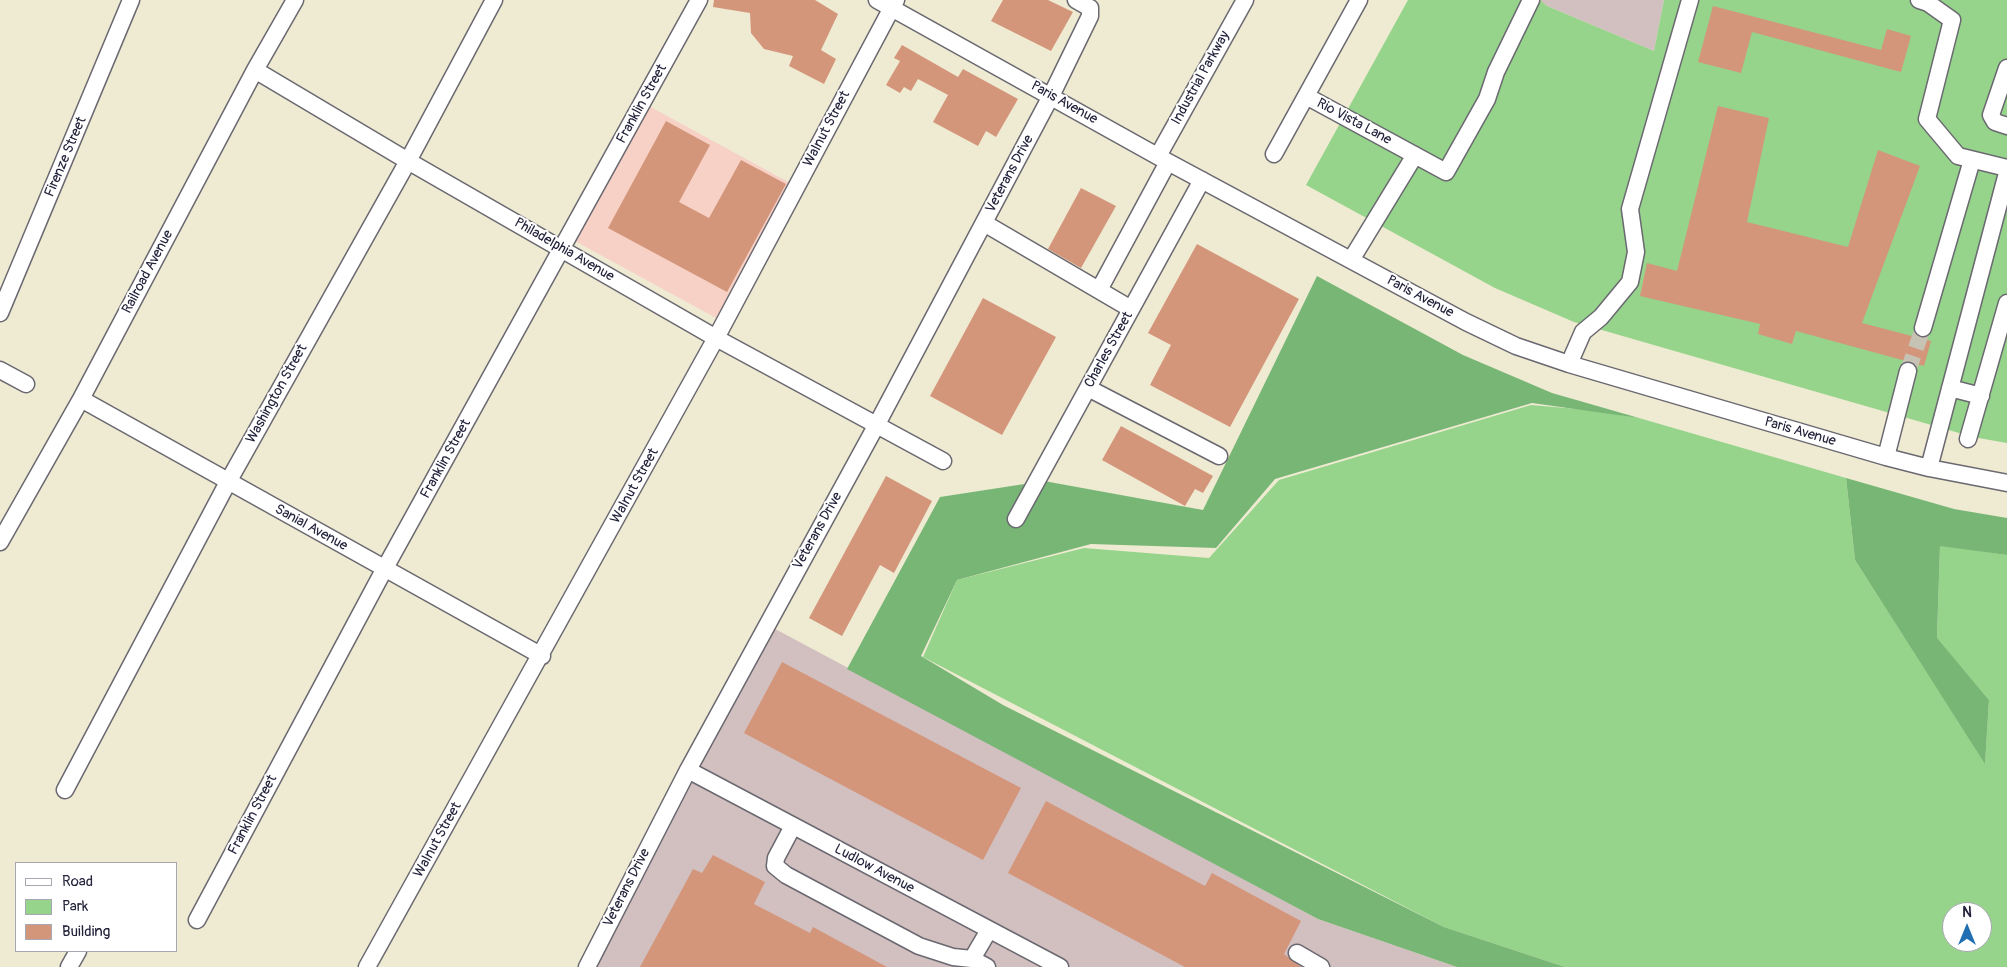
<!DOCTYPE html>
<style>
body{margin:0}
#map{position:relative;width:2007px;height:967px;overflow:hidden;background:#efead2;font-family:Pangolin,sans-serif}
canvas{display:block}
.legend{position:absolute;left:15px;top:862px;width:162px;height:90px;box-sizing:border-box;background:#fff;border:1px solid #a7a7b1;margin:0;padding:6px 9px;list-style:none;font-size:15px;color:#22223b}
.legend li{display:flex;align-items:center;gap:10px;height:25px}
.legend b{width:25px;border:1px solid #a7a7b1}
.north{position:absolute;left:1942px;top:902px;width:50px;height:50px;box-sizing:border-box;background:#fff;border:1px solid #a7a7b1;border-radius:50%;rotate:0deg;font-size:14px;font-weight:700;line-height:20px;text-align:center;color:#22223b}
.north::after{content:'';display:block;margin:auto;width:18px;height:22px;background:#1f6fb2;clip-path:polygon(50% 0,100% 100%,50% 72%,0 100%)}
</style>
<div id="map">
<canvas width="2007" height="967"></canvas>
<ul class="legend">
<li><b style="height:6px;background:#fff"></b>Road</li>
<li><b style="height:14px;background:#95d48a"></b>Park</li>
<li><b style="height:14px;background:#d4967b"></b>Building</li>
</ul>
<div class="north">N</div>
</div>
<script>
const g = document.querySelector('canvas').getContext('2d');
g.lineJoin = 'round';
function fillPath(path, color) { g.fillStyle = color; g.fill(path, 'evenodd'); }
const shape = rows => new Path2D(rows.map(r => 'M' + r).join(''));
function stroke(path, color, width, dash) { g.strokeStyle = color; g.lineWidth = width; g.lineCap = dash ? 'butt' : 'round'; g.setLineDash(dash || []); g.stroke(path); }
function drawText(font, color, halo, rows, align = 'center') {
  g.font = font + ' Pangolin,sans-serif'; g.lineWidth = 4; g.setLineDash([]); g.textBaseline = 'middle'; g.strokeStyle = halo; g.fillStyle = color; for (const [text, x, y, turn = 0] of rows) {
    g.save(); g.translate(x, y); g.rotate((+turn || 0) * Math.PI / 180); g.textAlign = isNaN(turn) ? turn : align; if (halo) g.strokeText(text, 0, 0); g.fillText(text, 0, 0); g.restore();
  }
}
const built = shape([
 [647,105,790,183,716,318,573,240]
]);
const industrial = shape([
 [1540,0,1664,0,1654,51,1547,6],
 [764,623,1318,919,1457,967,578,967]
]);
const green = shape([
 [1408,0,1540,0,1547,6,1654,51,1664,0,2007,0,2007,443,1973,437,1574,322,1495,288,1306,185],
 [1531,405,1589,410,1639,418,1846,478,1855,560,1985,763,1989,700,1937,639,1940,545,2007,555,2007,967,1565,967,1444,927,923,657,957,580,1084,548,1209,558,1279,480],
 [1952,912,1982,912,1982,942,1952,942]
]);
const forest = shape([
 [1317,276,1463,355,1552,393,1639,418,1532,403,1275,479,1216,548,1091,544,957,580,921,656,1003,705,1444,927,1565,967,1457,967,1318,919,847,669,940,497,1044,481,1203,510],
 [1846,478,1954,509,2007,518,2007,555,1940,546,1937,638,1989,700,1985,764,1855,560]
]);
const building = shape([
 [714,0,815,0,838,14,821,50,836,59,824,84,789,66,793,56,764,49,751,33,750,13,713,7],
 [1003,0,1048,0,1073,12,1051,51,991,21],
 [1713,6,1881,50,1887,29,1911,36,1901,72,1752,32,1741,73,1698,62],
 [902,45,958,77,963,69,1018,99,996,137,986,131,978,146,933,122,948,95,918,79,911,91,904,87,900,93,886,85,900,61,894,58],
 [1718,106,1769,118,1747,222,1848,247,1878,150,1920,166,1862,323,1931,341,1924,366,1796,331,1792,344,1758,334,1760,324,1640,296,1647,263,1677,271],
 [666,121,710,145,679,202,709,218,741,160,786,184,727,292,608,228],
 [1081,188,1116,206,1081,268,1048,249],
 [1197,244,1299,299,1230,427,1150,385,1171,345,1148,333],
 [983,298,1056,337,1002,435,930,396],
 [1121,426,1213,476,1203,493,1195,489,1185,506,1102,460],
 [886,476,932,501,894,573,880,565,842,636,809,618],
 [782,662,1021,788,983,860,744,733],
 [1046,801,1205,886,1212,873,1301,921,1284,954,1301,967,1185,967,1008,873],
 [713,855,765,882,754,904,810,933,813,927,887,967,640,967,693,869,702,873]
]);
const minorTunnel = shape([
 [1908,371,1923,328]
]);
const minor = shape([
 [877,0,1168,162,1466,322,1516,346,1569,364,1886,457,1929,468,2007,483],
 [1359,0,1306,96,1446,172,1487,99,1496,72,1531,0],
 [1919,0,1928,3,1952,20,1927,119,1958,156,2007,168],
 [2007,68,1991,115,1995,122,2007,126],
 [255,70,408,161,716,338,943,461],
 [1274,154,1306,96],
 [1158,156,1245,0],
 [984,223,1131,309],
 [1351,260,1415,155],
 [1099,290,1168,162],
 [0,313,131,0],
 [1923,328,1972,160],
 [1569,364,1583,332,1601,317,1630,282,1636,252,1630,209,1690,0],
 [0,370,26,384],
 [1088,388,1219,456],
 [1950,388,1981,396],
 [81,399,542,656],
 [1968,439,2007,303],
 [1886,457,1908,371],
 [1929,468,2007,173],
 [1016,519,1202,180],
 [0,542,81,399,255,70,295,0],
 [688,770,1060,967],
 [65,790,228,482,408,161,494,0],
 [793,826,776,858,775,866,786,875,919,946,953,957,972,959,987,967],
 [197,920,385,568,699,0],
 [1297,953,1321,967],
 [972,959,989,930],
 [69,967,78,951],
 [367,967,716,338,896,0],
 [587,967,688,770,876,426,1051,96,1090,16,1090,8,1076,0]
]);
const streetNames = [
 ["Industrial Parkway",1201,78,-61],
 ["Paris Avenue",1064,103,29],
 ["Franklin Street",642,104,-61],
 ["Rio Vista Lane",1354,122,28],
 ["Walnut Street",827,129,-62],
 ["Firenze Street",66,157,-67],
 ["Veterans Drive",1010,174,-62],
 ["Philadelphia Avenue",564,250,30],
 ["Railroad Avenue",148,272,-62],
 ["Paris Avenue",1420,297,28],
 ["Charles Street",1109,350,-61],
 ["Washington Street",277,394,-61],
 ["Paris Avenue",1800,432,16],
 ["Franklin Street",446,459,-61],
 ["Walnut Street",635,486,-61],
 ["Sanial Avenue",311,528,29],
 ["Veterans Drive",818,531,-61],
 ["Franklin Street",253,815,-62],
 ["Walnut Street",438,840,-61],
 ["Ludlow Avenue",874,869,28],
 ["Veterans Drive",627,888,-63]
];
fillPath(built, '#f7d1c6');
fillPath(industrial, '#d2bfbf');
fillPath(green, '#95d48a');
fillPath(forest, '#78b676');
fillPath(building, '#d4967b');
stroke(minorTunnel, '#c6c2b4', 16, [16, 8]);
stroke(minor, '#6a6870', 19);
stroke(minor, '#fff', 16);
drawText('14px', '#22223b', '#fff', streetNames);
</script>
